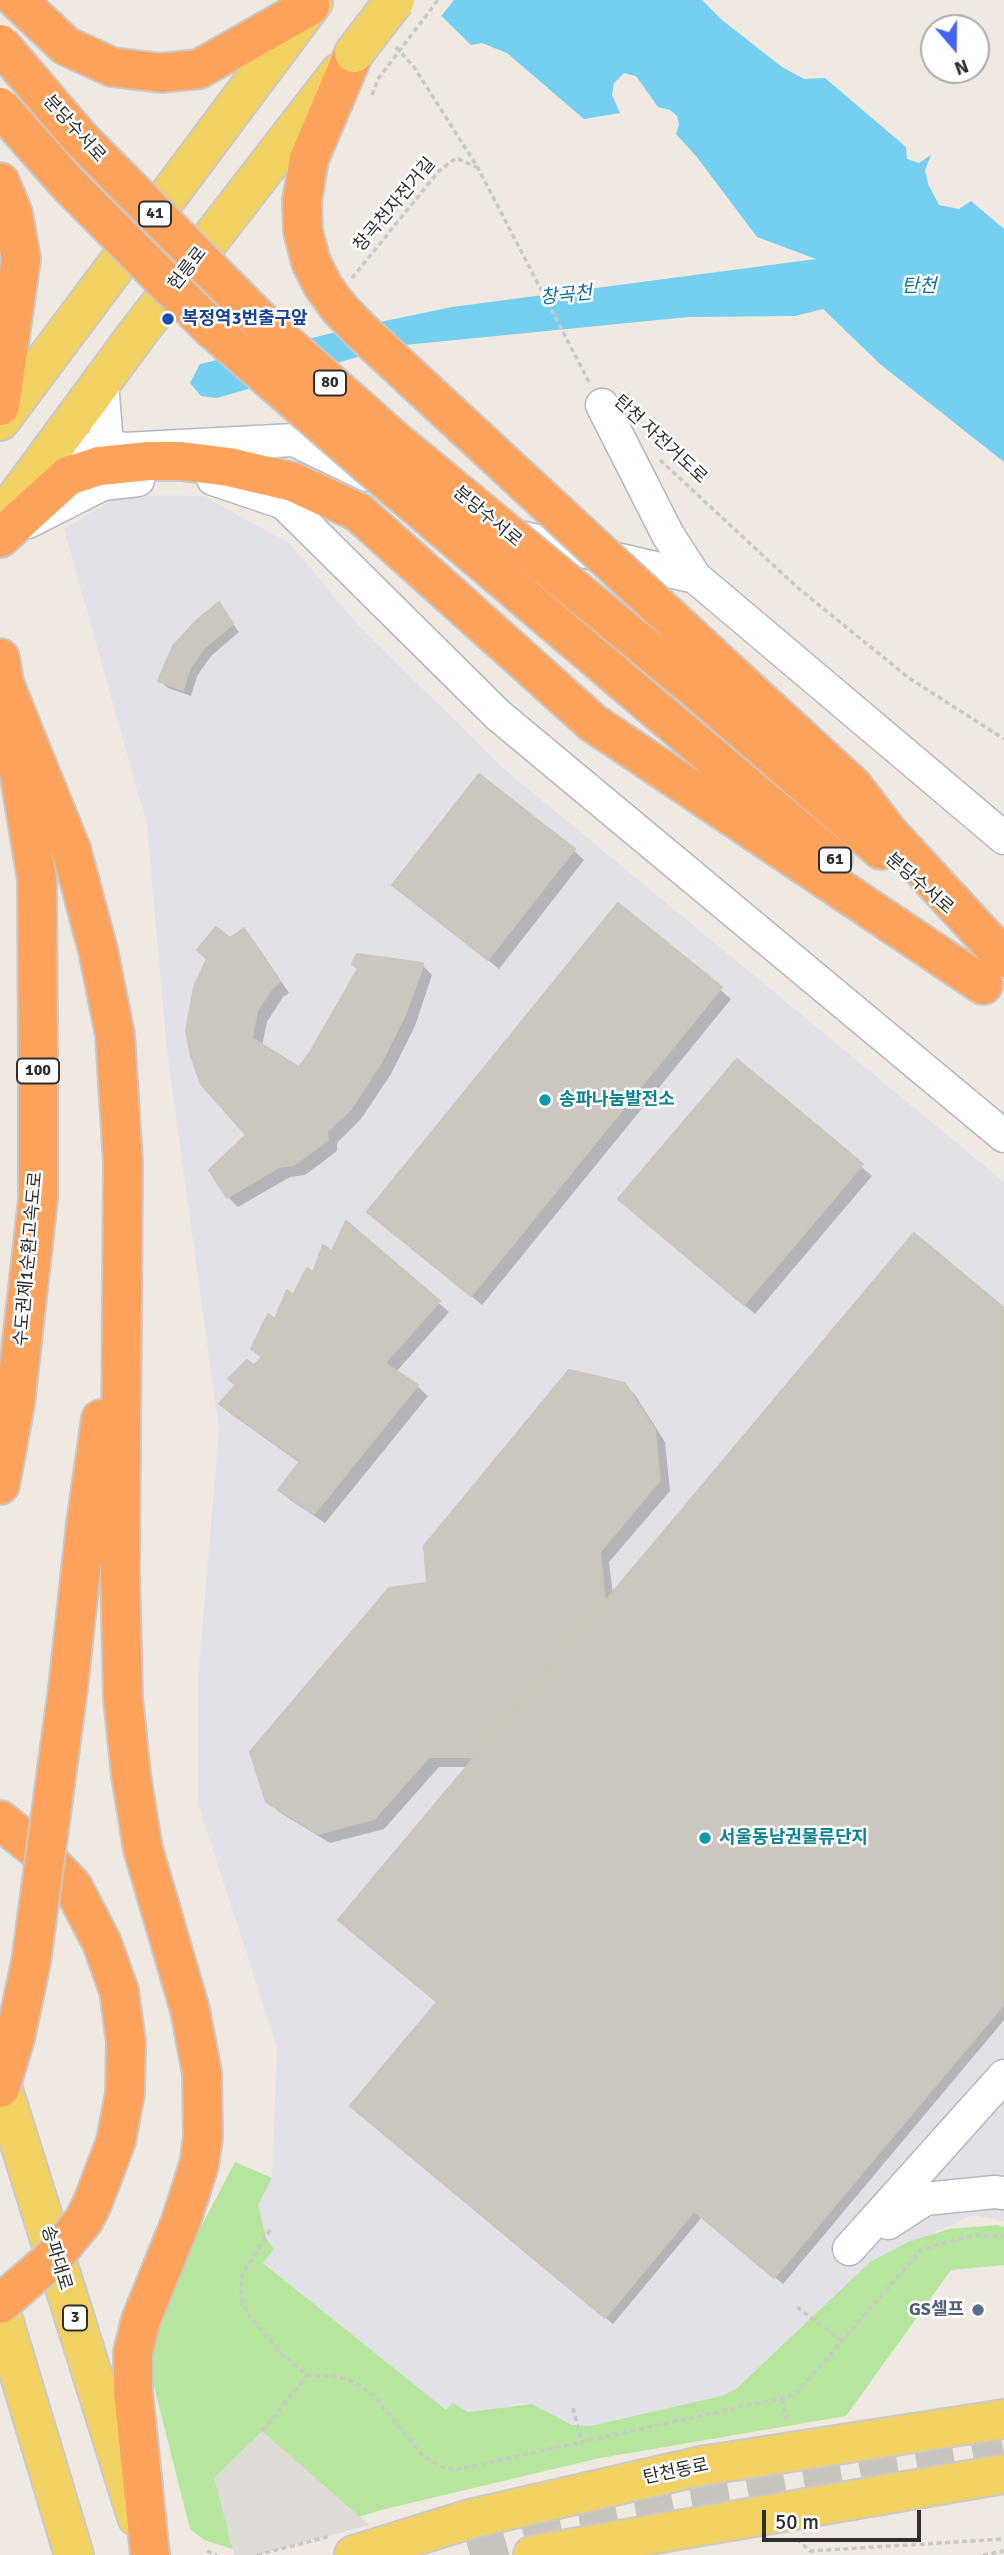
<!DOCTYPE html>
<meta charset="utf-8">
<style>
body{margin:0}
#map{position:relative;width:1004px;height:2555px;overflow:hidden;background:#efe9e1;font-family:Signika,sans-serif}
canvas{display:block}
.north{position:absolute;left:920px;top:14px;width:70px;height:70px;box-sizing:border-box;background:#fff;border:2px solid #ababab;border-radius:50%;rotate:160deg;font-size:19px;font-weight:700;line-height:28px;text-align:center;color:#2e2e2e}
.north::after{content:'';display:block;margin:auto;width:24px;height:32px;background:#4264fb;clip-path:polygon(50% 0,100% 100%,50% 72%,0 100%)}
.scale{position:absolute;left:762px;top:2510px;width:159px;height:32px;box-sizing:border-box;border:4px solid #2e2e2e;border-top:0;padding-left:9px;font-size:21px;line-height:24px;white-space:nowrap;color:#2e2e2e;-webkit-text-stroke:5px #fff;paint-order:stroke}
</style>
<div id="map">
<canvas width="1004" height="2555"></canvas>
<div class="north">N</div>
<div class="scale">50 m</div>
</div>
<script>
const g = document.querySelector('canvas').getContext('2d');
g.lineJoin = 'round';
function fillPath(path, color) { g.fillStyle = color; g.fill(path, 'evenodd'); }
const shape = rows => new Path2D(rows.map(r => 'M' + r).join(''));
function stroke(path, color, width, dash) { g.strokeStyle = color; g.lineWidth = width; g.lineCap = dash ? 'butt' : 'round'; g.setLineDash(dash || []); g.stroke(path); }
function drawText(font, color, halo, rows, align = 'center') {
  g.font = font + ' Signika,"Noto Sans KR",sans-serif'; g.lineWidth = 5; g.setLineDash([]); g.textBaseline = 'middle'; g.strokeStyle = halo; g.fillStyle = color; for (const [text, x, y, turn = 0] of rows) {
    g.save(); g.translate(x, y); g.rotate((+turn || 0) * Math.PI / 180); g.textAlign = isNaN(turn) ? turn : align; if (halo) g.strokeText(text, 0, 0); g.fillText(text, 0, 0); g.restore();
  }
}
const industrial = shape([
 [140,495,203,496,289,543,359,626,504,769,1004,1182,1004,2221,973,2215,870,2262,736,2389,721,2396,590,2426,572,2425,532,2404,520,2403,491,2410,468,2412,458,2407,446,2411,263,2262,274,2249,261,2223,258,2204,272,2178,277,2048,198,1803,198,1679,219,1430,167,1051,147,825,64,529,112,500]
]);
const green = shape([
 [235,2162,272,2178,258,2205,266,2237,274,2249,263,2263,446,2410,453,2403,468,2412,532,2404,572,2425,590,2426,721,2396,736,2389,870,2262,908,2242,949,2229,997,2225,1004,2227,1004,2265,951,2270,846,2416,600,2458,381,2510,256,2550,242,2552,204,2540,190,2529,148,2363,165,2296]
]);
const plaza = shape([
 [262,2431,369,2525,257,2555,234,2555,214,2478]
]);
const water = shape([
 [425,0,702,0,722,20,782,67,804,79,825,78,906,147,907,159,919,163,931,155,925,170,928,184,939,205,959,209,971,201,1004,229,1004,462,880,364,823,309,795,316,688,317,395,346,217,398,201,396,190,383,200,364,380,322,452,307,816,259,757,237,696,156,676,134,679,125,677,116,670,110,658,107,636,76,624,73,614,83,612,95,620,113,584,119,507,53,482,43,471,45]
]);
const pier = shape([
 [421,0,454,0,439,19]
]);
const shadow = shape([
 [219,605,239,632,211,656,197,676,191,696,168,688,160,681],
 [573,850,584,860,499,969,394,885],
 [619,906,731,999,482,1305,369,1212],
 [244,930,254,941,289,993,283,997,267,1022,262,1046,299,1069,422,965,432,975,415,1026,391,1074,361,1119,337,1143,337,1151,305,1175,290,1177,238,1207,228,1197,248,1135,230,940],
 [737,1061,872,1176,755,1314,631,1209],
 [347,1224,449,1312,396,1372,417,1386,428,1396,325,1523,290,1500,280,1490,300,1463,231,1414,221,1404,237,1386,230,1379,254,1367,263,1358,254,1349,332,1253],
 [1004,1311,1004,2020,783,2284,702,2217,613,2324,360,2114,439,2003,468,1767,439,1767,384,1829,330,1843,279,1812,268,1801,428,1585,624,1384,635,1395,665,1442,670,1491,609,1562,613,1595]
]);
const building = shape([
 [219,602,233,624,203,649,190,668,183,690,158,681,173,646,197,620,219,602],
 [479,774,575,849,488,960,392,885,479,774],
 [618,903,722,987,471,1296,367,1212,618,903],
 [216,927,230,938,244,928,280,982,273,987,257,1011,252,1038,299,1067,310,1052,358,969,352,964,357,954,423,963,421,973,405,1015,381,1063,351,1109,327,1132,328,1140,294,1165,279,1167,227,1198,209,1170,246,1135,201,1084,191,1056,186,1031,194,987,207,959,197,950,216,927],
 [737,1059,863,1164,744,1305,618,1199,737,1059],
 [346,1221,440,1301,385,1363,418,1385,314,1514,278,1490,300,1461,219,1404,236,1385,228,1379,247,1360,254,1365,262,1357,251,1349,268,1314,275,1319,287,1290,293,1295,307,1268,313,1272,323,1245,332,1251,346,1221],
 [914,1233,1004,1308,1004,2004,774,2278,694,2211,605,2318,350,2106,437,2002,338,1920,914,1233],
 [569,1370,625,1383,655,1430,660,1480,600,1552,605,1601,474,1757,429,1757,374,1819,318,1834,266,1802,250,1752,389,1588,427,1583,424,1546,569,1370]
]);
const majorTunnel = shape([
 [470,2555,542,2535,1004,2453]
]);
const path = shape([
 [396,47,414,67,478,168,589,382],
 [372,95,378,79],
 [352,278,439,171,456,158,476,167],
 [660,460,798,588,909,678,1004,739],
 [270,2230,242,2275,241,2298,247,2313,282,2355,307,2375,336,2376,354,2382,373,2395,421,2454,439,2466,455,2470,795,2395,921,2250,974,2235,1004,2236],
 [797,2307,843,2342],
 [782,2399,787,2424],
 [573,2408,582,2444],
 [262,2431,307,2375],
 [797,2539,810,2551,1004,2539],
 [207,2551,217,2555],
 [257,2555,331,2536],
 [983,2555,1004,2551]
]);
const minor = shape([
 [102,382,107,445],
 [602,405,668,535,695,577],
 [44,460,107,445,125,449,294,440,367,475],
 [213,479,284,503,498,715,1004,1136],
 [28,522,103,484,138,480],
 [507,534,695,577,1004,838],
 [888,2223,925,2199,995,2192,1004,2193],
 [849,2249,1004,2076]
]);
const major = shape([
 [0,421,313,2],
 [0,520,137,334,339,73],
 [0,2080,137,2517],
 [0,2309,74,2555],
 [354,2555,470,2519,701,2466,1004,2419],
 [533,2555,1004,2474]
]);
const highway = shape([
 [17,0,66,46,112,67,161,73,199,69,310,6],
 [0,182,13,214,21,259,0,406],
 [311,262,303,231,302,201,309,159,354,53],
 [0,538,68,476,99,466,149,461,181,461,229,467,293,482,358,512,593,723,983,985],
 [0,658,37,879,38,1049,38,1199,15,1404,0,1485],
 [717,661,853,786,888,832,1004,958],
 [693,687,881,850],
 [6,688,71,849,98,950,115,1035,123,1163,120,1571,123,1698,131,1775,143,1849,190,2010,202,2073,203,2137,199,2165,181,2221,141,2320,133,2352,133,2391,150,2555],
 [666,718,833,859],
 [68,1688,86,1524,101,1419],
 [0,1820,41,1853,73,1887,102,1943,119,1991,126,2042,125,2093,116,2141,93,2202]
]);
const pathBridge = shape([
 [378,79,438,0]
]);
const majorBridge = shape([
 [354,53,395,0]
]);
const highwayBridge = shape([
 [0,44,80,138,266,326,393,439,693,687],
 [0,107,69,185,212,329,366,463,666,718],
 [311,262,323,286,339,308,361,331,717,661],
 [0,2088,15,2038,31,1962,68,1688],
 [0,2304,53,2258,84,2220,93,2202]
]);
const markers = [
 [168,319,7,"#1a4fb4"],
 [545,1100,7,"#0f9aa8"],
 [705,1838,7,"#0f9aa8"],
 [978,2310,7,"#5c6f8a"]
];
const shields = [
 [155,214,32],
 [330,383,32],
 [835,860,32],
 [38,1071,42],
 [75,2318,24]
];
const shieldNames = [
 ["41",155,214],
 ["80",330,383],
 ["61",835,860],
 ["100",38,1071],
 ["3",75,2318]
];
const streetNames = [
 ["분당수서로",74,129,48],
 ["창곡천자전거길",395,205,-50],
 ["헌릉로",188,269,-52],
 ["탄천 자전거도로",660,440,43],
 ["분당수서로",487,517,40],
 ["분당수서로",919,884,41],
 ["수도권제1순환고속도로",29,1259,-85],
 ["송파대로",56,2258,73],
 ["탄천동로",676,2472,-12]
];
const transitNames = [
 ["복정역3번출구앞",182,319]
];
const cultureNames = [
 ["송파나눔발전소",559,1100],
 ["서울동남권물류단지",719,1838]
];
const serviceNames = [
 ["GS셀프",964,2310]
];
const waterNames = [
 ["탄천",919,287],
 ["창곡천",566,296,-6]
];
fillPath(industrial, '#e3e1e8');
fillPath(green, '#b6e59e');
fillPath(plaza, '#dfdcd8');
fillPath(water, '#75cff0');
fillPath(pier, '#efe9e1');
fillPath(shadow, '#0003');
fillPath(building, '#cbc7bf');
stroke(building, '#cbc5ba', 2);
stroke(majorTunnel, '#c8c4bd', 38, [38, 19]);
stroke(minor, '#b4b7c1', 35);
stroke(major, '#c9c9c9', 42);
stroke(highway, '#c9c9c9', 42);
stroke(path, '#c9c9c9', 3.5, [5, 3.5]);
stroke(minor, '#fff', 32);
stroke(major, '#f2d163', 38);
stroke(highway, '#ffa35c', 38);
stroke(majorBridge, '#c9c9c9', 42, []);
stroke(highwayBridge, '#c9c9c9', 42, []);
stroke(pathBridge, '#c9c9c9', 3.5, [5, 3.5]);
stroke(majorBridge, '#f2d163', 38);
stroke(highwayBridge, '#ffa35c', 38);
for (const [x, y, r, color] of markers) { const dot = new Path2D(); dot.arc(x, y, r, 0, 2 * Math.PI); g.fillStyle = color; g.fill(dot); stroke(dot, '#fff', 2.5); }
for (const [x, y, w] of shields) { const box = new Path2D(); box.roundRect(x - w / 2, y - 12.5, w, 25, 5); g.fillStyle = '#fff'; g.fill(box); stroke(box, '#2e2e2e', 2); }
drawText('bold 16px', '#2e2e2e', null, shieldNames);
drawText('18px', '#2e2e2e', '#fff', streetNames);
drawText('bold 18px', '#164399', '#fff', transitNames, 'left');
drawText('bold 18px', '#0d838f', '#fff', cultureNames, 'left');
drawText('bold 18px', '#4e5e75', '#fff', serviceNames, 'right');
drawText('italic 19px', '#0d6fa3', '#fff', waterNames);
</script>
